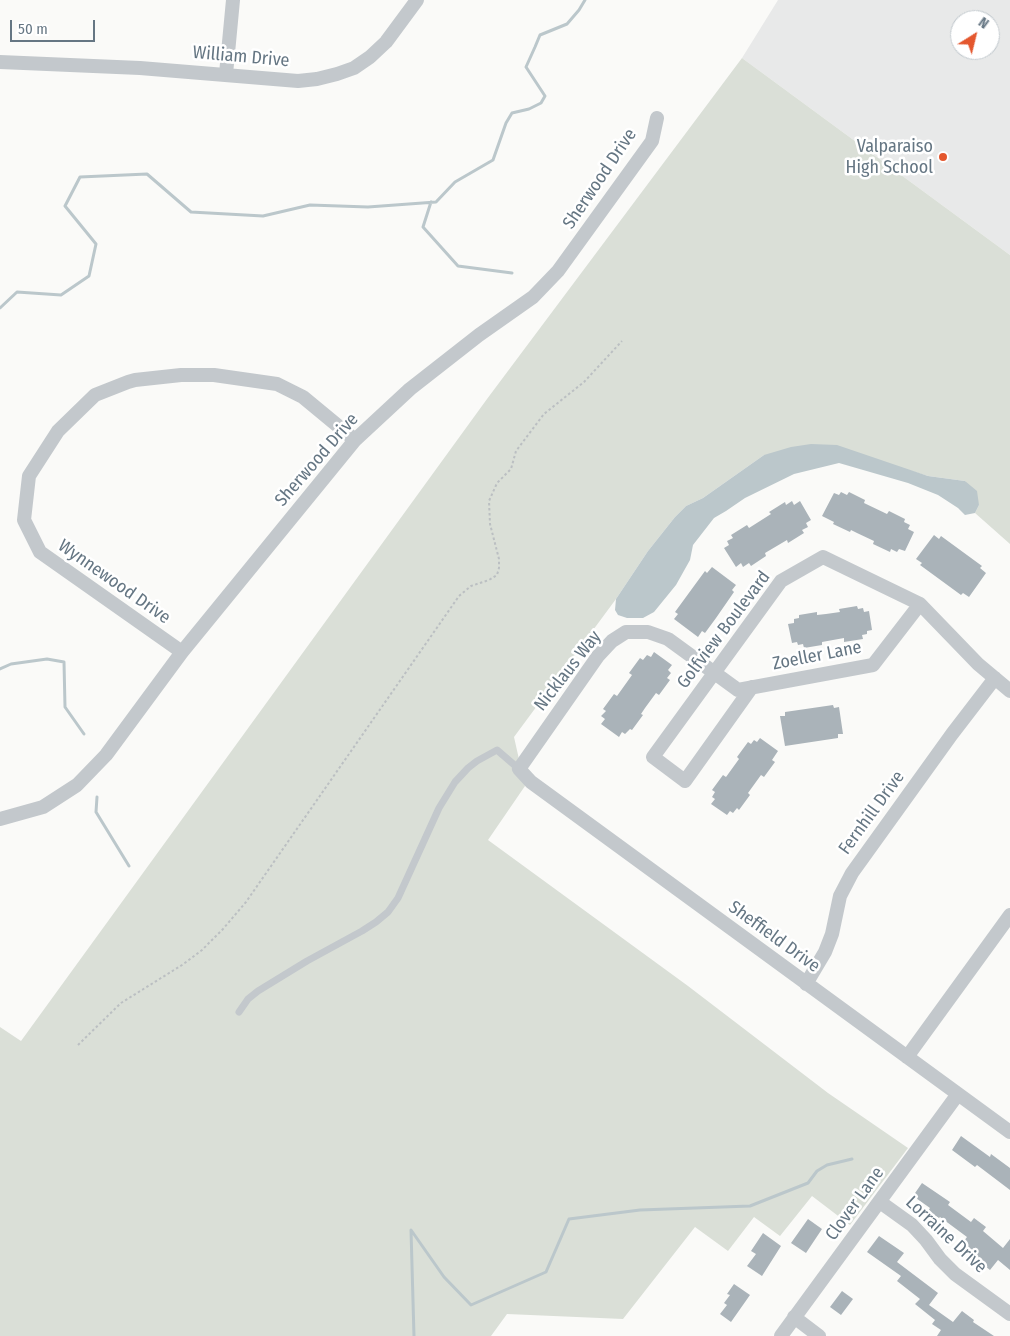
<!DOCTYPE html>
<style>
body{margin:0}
#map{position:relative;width:1010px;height:1336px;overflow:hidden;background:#fafaf8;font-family:"Fira Sans Condensed",sans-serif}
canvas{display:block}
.north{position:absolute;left:950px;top:10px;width:50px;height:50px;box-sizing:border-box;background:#fff;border:1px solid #c1c8cd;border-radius:50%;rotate:36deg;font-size:14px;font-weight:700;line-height:20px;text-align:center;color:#657683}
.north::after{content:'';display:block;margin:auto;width:18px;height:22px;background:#e4572e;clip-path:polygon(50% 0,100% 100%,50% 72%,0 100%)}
.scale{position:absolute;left:10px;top:20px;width:85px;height:22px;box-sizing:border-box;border:2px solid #657683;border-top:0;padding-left:6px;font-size:15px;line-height:18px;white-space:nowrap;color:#657683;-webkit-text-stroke:4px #fff;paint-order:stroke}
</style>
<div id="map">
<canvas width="1010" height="1336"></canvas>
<div class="north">N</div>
<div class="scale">50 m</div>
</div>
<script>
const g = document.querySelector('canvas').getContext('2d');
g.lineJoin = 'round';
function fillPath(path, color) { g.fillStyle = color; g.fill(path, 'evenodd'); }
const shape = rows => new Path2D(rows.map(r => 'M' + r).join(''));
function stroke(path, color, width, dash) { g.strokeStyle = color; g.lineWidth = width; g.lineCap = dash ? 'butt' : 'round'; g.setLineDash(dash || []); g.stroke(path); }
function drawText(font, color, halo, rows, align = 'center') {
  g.font = font + ' "Fira Sans Condensed",sans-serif'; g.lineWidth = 5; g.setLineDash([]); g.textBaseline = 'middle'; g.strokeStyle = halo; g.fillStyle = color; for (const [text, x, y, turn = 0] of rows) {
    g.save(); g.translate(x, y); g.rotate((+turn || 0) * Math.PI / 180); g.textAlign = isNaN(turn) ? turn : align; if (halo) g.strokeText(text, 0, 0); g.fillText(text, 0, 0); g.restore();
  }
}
const built = shape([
 [778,0,1010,0,1010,255,742,58],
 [960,20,990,20,990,50,960,50]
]);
const green = shape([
 [742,58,1010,255,1010,544,975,513,979,505,965,481,928,476,885,463,764,455,703,498,686,506,675,517,648,551,616,599,514,737,525,786,488,840,688,986,828,1093,908,1148,850,1225,812,1196,780,1236,754,1217,728,1251,695,1227,623,1319,507,1314,491,1336,0,1336,0,1027,21,1041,487,399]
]);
const water = shape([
 [811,444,837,445,928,476,965,481,977,491,979,505,975,513,965,515,958,508,938,495,908,483,839,463,794,474,745,498,726,511,714,518,693,545,690,560,676,585,654,612,643,618,627,618,618,615,615,610,616,599,648,551,675,517,686,506,703,498,764,455,791,447]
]);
const stream = shape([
 [431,202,423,227,458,266,512,273],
 [0,308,17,292,61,295,89,276,96,244,65,206,80,177,147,174,191,212,263,216,310,205,368,207,436,202,455,182,493,160,506,123,512,113,529,109,541,103,545,96,526,67,535,47,540,35,567,24,579,10,585,0],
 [0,669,11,664,47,659,64,662,65,707,84,734],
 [97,797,96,812,129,866],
 [414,1336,411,1230,444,1277,471,1305,546,1272,569,1219,640,1210,750,1206,808,1183,817,1171,827,1165,852,1159]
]);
const building = shape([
 [841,492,847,495,849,492,865,500,864,503,887,514,889,511,905,519,904,522,910,525,908,529,914,532,905,551,899,549,897,552,891,549,890,552,873,544,874,541,857,533,851,530,850,532,833,524,834,522,822,516,834,493,839,495],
 [792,501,794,505,800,501,811,520,806,523,808,527,802,530,804,533,788,543,787,540,765,553,766,556,751,566,749,563,743,567,741,563,736,567,724,548,729,545,727,541,733,538,731,535,747,525,749,528,771,514,769,512,785,502,786,505],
 [934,535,939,539,941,536,982,566,980,568,986,573,969,597,963,593,961,595,920,565,922,563,916,559],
 [712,567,736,585,732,590,734,592,716,618,705,633,702,631,698,637,674,619,678,614,675,612,694,586,705,571,707,573],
 [857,606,858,609,863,608,864,612,869,611,872,630,867,631,867,634,862,635,863,639,844,642,844,638,822,642,822,645,804,648,803,644,798,645,797,642,792,643,788,624,794,623,794,619,799,618,799,615,817,612,817,615,826,614,840,612,839,609],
 [654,652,672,665,668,670,671,673,667,678,670,680,659,695,656,693,645,708,641,714,643,715,632,730,630,729,625,734,622,732,619,737,601,724,605,719,601,716,606,711,603,709,614,694,617,696,632,675,629,673,640,658,643,660,647,655,651,657],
 [833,705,834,708,839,707,843,734,838,734,838,738,785,746,780,716,785,716,785,712],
 [760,738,778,751,772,760,775,762,764,777,761,775,748,793,750,795,739,810,737,808,733,813,730,811,727,815,711,804,715,799,712,797,715,792,712,790,723,775,726,777,739,759,737,757,748,742,751,744,754,740,757,742],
 [961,1136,990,1157,991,1154,1010,1168,1010,1190,977,1165,975,1167,952,1150],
 [922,1183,950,1202,948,1205,971,1222,974,1218,986,1227,983,1231,1003,1248,1010,1239,1010,1270,998,1260,990,1270,960,1246,967,1237,940,1217,939,1218,928,1211,930,1208,913,1196],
 [808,1219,822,1229,806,1253,791,1243],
 [763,1233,781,1246,762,1276,747,1266,756,1254,751,1251],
 [879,1236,904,1253,897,1262,938,1293,929,1305,953,1322,962,1311,974,1320,973,1322,994,1336,937,1336,941,1330,932,1324,935,1320,915,1304,920,1299,897,1281,901,1276,867,1252],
 [734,1284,750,1295,731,1322,720,1314,727,1305,724,1303,730,1295,727,1294],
 [842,1291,853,1299,841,1315,830,1307]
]);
const path = shape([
 [78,1045,121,1003,182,965,202,950,223,929,246,902,459,596,471,586,489,580,497,575,499,568,499,559,490,524,489,501,497,483,511,469,516,451,544,414,584,382,622,341]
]);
const lane = shape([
 [239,1012,248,999,258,991,307,961,362,931,376,922,388,912,398,898,439,808,455,782,468,768,477,761,497,750,519,769]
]);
const street = shape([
 [0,62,140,68,298,81,317,79,337,74,354,68,370,57,386,42,417,0],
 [226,74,233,0],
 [920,604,873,665,738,690,668,639,648,632,626,632,612,641,598,656,519,769,531,782,1010,1132],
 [182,652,40,552,24,520,29,476,58,431,95,395,128,382,135,380,181,375,214,375,277,384,303,397,355,440],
 [752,687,685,781,653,757,781,581,823,557,920,604,978,664,1010,691],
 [0,819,43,807,77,785,106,755,182,652,355,440,410,389,479,335,533,297,558,271,652,141,657,118],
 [806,984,825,952,832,934,840,896,852,873,952,734,995,678],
 [907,1057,1010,915],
 [880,1202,912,1225,926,1240,940,1259,955,1274,1010,1314],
 [794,1317,819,1336],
 [781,1336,958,1094]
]);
const markers = [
 [943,157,5,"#e4572e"]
];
const streetNames = [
 ["William Drive",241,57,5],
 ["Sherwood Drive",600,179,-56],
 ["Sherwood Drive",317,460,-49],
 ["Wynnewood Drive",114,582,35],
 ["Golfview Boulevard",724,630,-53],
 ["Zoeller Lane",817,656,-11],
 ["Nicklaus Way",568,671,-52],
 ["Fernhill Drive",872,813,-54],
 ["Sheffield Drive",774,937,36],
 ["Clover Lane",855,1204,-54],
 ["Lorraine Drive",946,1235,43]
];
const poiNames = [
 ["Valparaiso",933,147],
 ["High School",933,168]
];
fillPath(built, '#e8e9e9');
fillPath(green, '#dadfd7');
fillPath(water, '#bbc7cb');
stroke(stream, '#bbc7cb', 3);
fillPath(building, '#aab3b9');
stroke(path, '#bbbfc2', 2, [2.5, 2.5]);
stroke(lane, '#c3c8cc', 7);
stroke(street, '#c3c8cc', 14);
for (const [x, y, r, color] of markers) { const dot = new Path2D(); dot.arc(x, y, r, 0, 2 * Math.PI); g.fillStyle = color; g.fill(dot); stroke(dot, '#fff', 2); }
drawText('18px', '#657683', '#fff', streetNames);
drawText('18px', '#657683', '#fff', poiNames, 'right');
</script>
